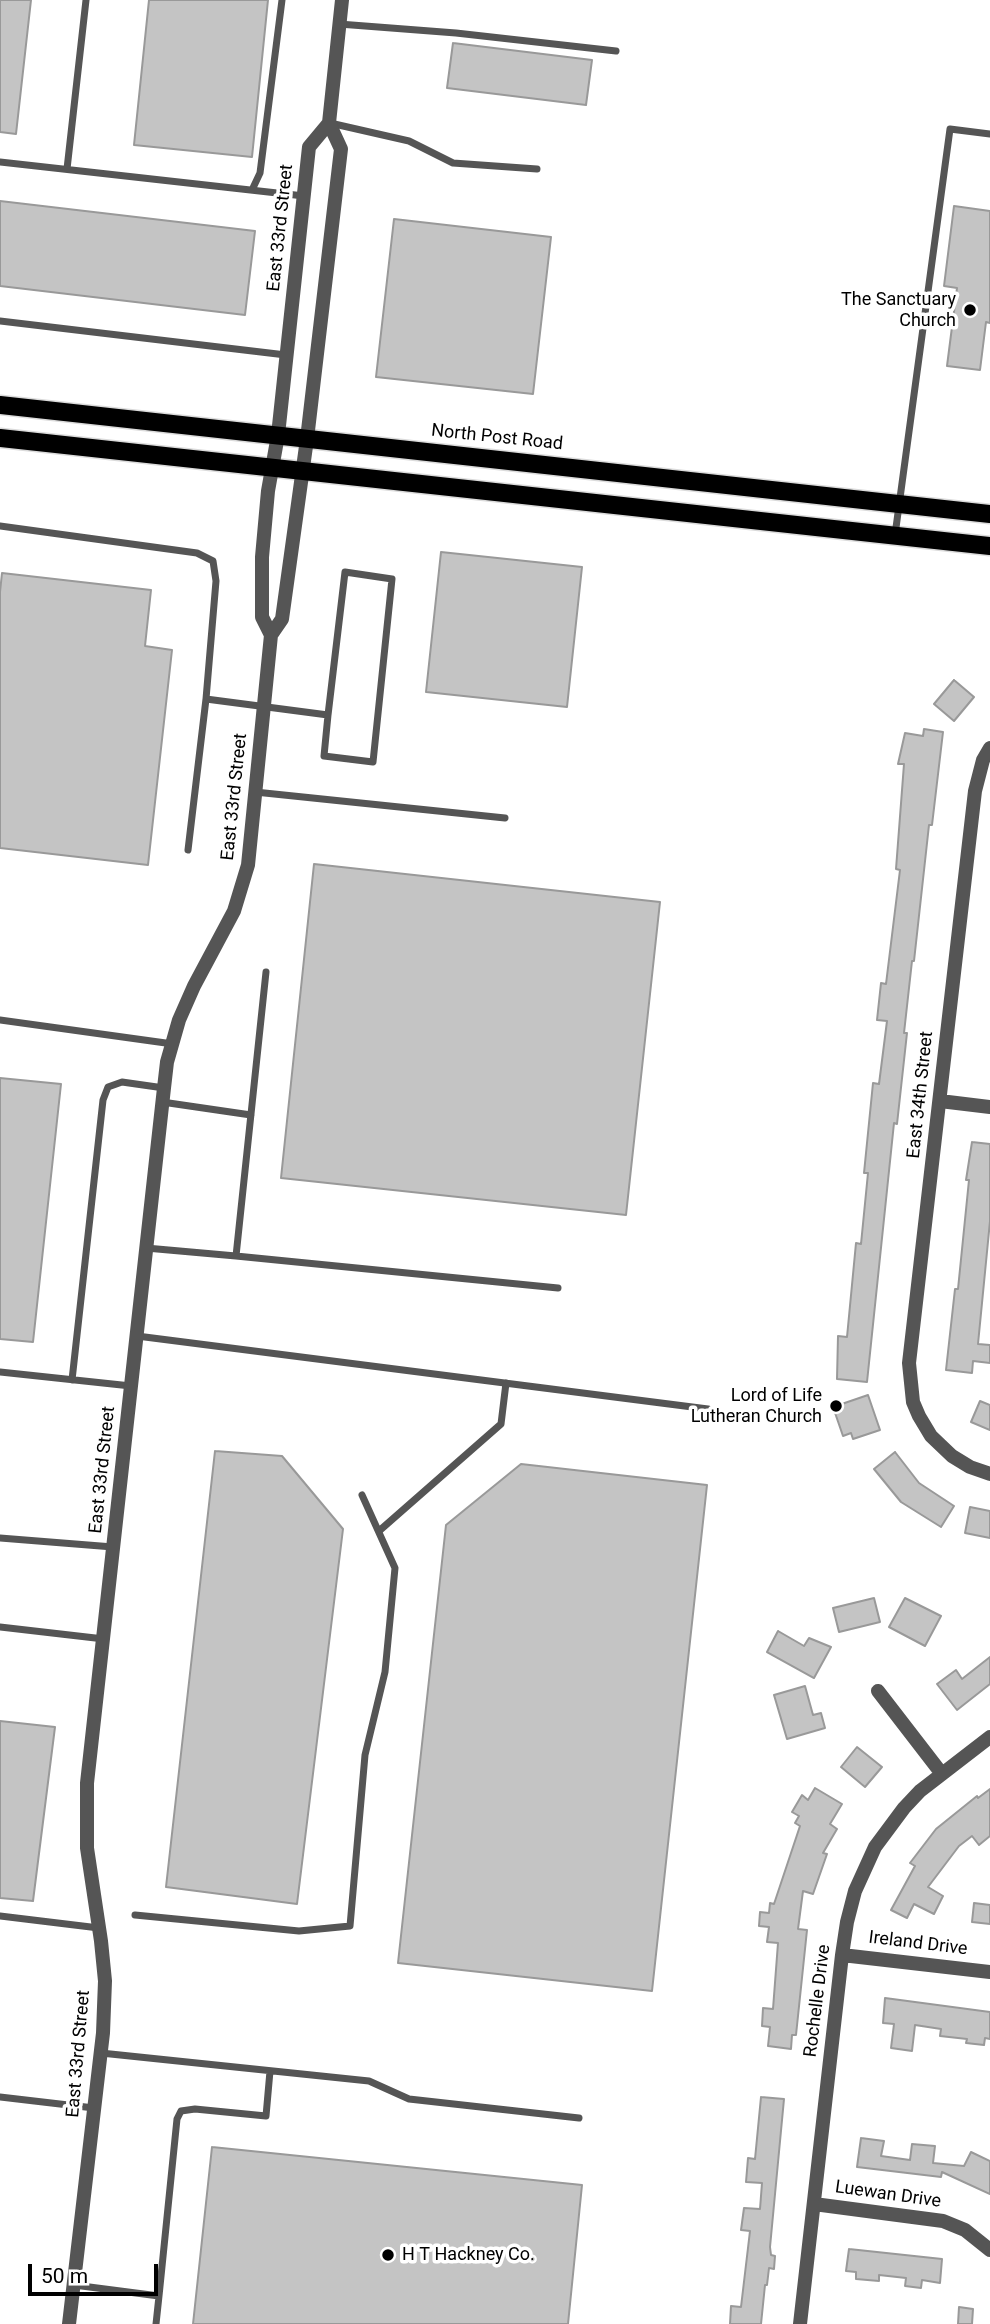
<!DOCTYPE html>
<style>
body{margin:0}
#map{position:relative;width:990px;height:2324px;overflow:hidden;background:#fff;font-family:Roboto,sans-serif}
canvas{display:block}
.scale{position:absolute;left:28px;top:2264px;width:130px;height:32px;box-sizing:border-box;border:4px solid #000;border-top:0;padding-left:9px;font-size:21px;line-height:24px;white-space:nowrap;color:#000;-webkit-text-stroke:5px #fff;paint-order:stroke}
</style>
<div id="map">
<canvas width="990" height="2324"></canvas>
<div class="scale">50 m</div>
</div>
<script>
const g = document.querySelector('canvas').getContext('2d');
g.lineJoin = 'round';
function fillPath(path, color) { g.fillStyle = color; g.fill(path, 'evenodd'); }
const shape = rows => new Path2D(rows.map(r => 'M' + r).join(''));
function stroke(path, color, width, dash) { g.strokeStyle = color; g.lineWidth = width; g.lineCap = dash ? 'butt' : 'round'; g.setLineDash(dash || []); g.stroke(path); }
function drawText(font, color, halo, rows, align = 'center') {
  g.font = font + ' Roboto,sans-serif'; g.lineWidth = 7; g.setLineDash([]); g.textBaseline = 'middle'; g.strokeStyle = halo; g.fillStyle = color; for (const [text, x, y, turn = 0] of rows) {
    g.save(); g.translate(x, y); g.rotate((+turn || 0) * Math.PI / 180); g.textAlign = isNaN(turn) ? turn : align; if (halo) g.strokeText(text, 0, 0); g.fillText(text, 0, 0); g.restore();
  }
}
const building = shape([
 [0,0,31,0,16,134,0,132,0,0],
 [149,0,268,0,252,157,134,145,149,0],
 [453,43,592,60,586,105,447,88,453,43],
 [0,201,255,231,245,315,0,286,0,201],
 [954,206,990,211,990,323,986,322,980,370,947,366,957,288,944,286,954,206],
 [394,219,551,237,533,394,376,377,394,219],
 [441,552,582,567,567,707,426,692,441,552],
 [2,573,151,590,145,646,172,650,148,865,0,848,0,592,2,573],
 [954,680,974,697,954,721,934,704,954,680],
 [924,729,943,732,932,825,929,825,914,961,912,961,904,1033,907,1033,897,1124,894,1123,867,1382,837,1379,838,1336,847,1337,856,1243,861,1244,868,1173,864,1173,873,1083,879,1084,887,1021,877,1020,881,983,886,984,900,870,896,869,904,764,898,764,905,733,923,736,924,729],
 [314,864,660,902,626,1215,281,1178,314,864],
 [0,1078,61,1084,33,1342,0,1339,0,1078],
 [972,1142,990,1144,990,1221,978,1344,990,1345,990,1363,973,1361,972,1373,946,1370,955,1289,958,1289,969,1180,966,1180,972,1142],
 [868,1395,880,1430,853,1439,851,1433,843,1436,833,1407,868,1395],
 [980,1401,990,1405,990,1430,971,1422,980,1401],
 [215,1451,282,1456,343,1529,297,1904,166,1887,215,1451],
 [895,1452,919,1483,954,1506,941,1527,901,1502,874,1469,895,1452],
 [521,1464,707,1485,652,1991,398,1963,446,1525,521,1464],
 [970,1507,990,1511,990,1538,965,1533,970,1507],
 [874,1598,880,1622,839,1632,833,1608,874,1598],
 [905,1598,941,1616,925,1646,889,1627,905,1598],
 [778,1631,804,1646,809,1638,831,1647,814,1678,767,1652,778,1631],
 [990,1657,990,1684,957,1710,937,1684,956,1670,962,1679,990,1657],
 [805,1686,813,1715,821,1713,825,1728,787,1739,774,1695,805,1686],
 [0,1721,55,1727,33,1901,0,1898,0,1721],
 [857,1747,882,1767,865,1787,841,1767,857,1747],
 [815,1788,842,1804,830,1824,837,1829,823,1853,827,1854,813,1894,803,1891,798,1929,807,1930,796,2035,792,2035,791,2049,768,2046,770,2027,762,2026,763,2008,773,2009,778,1943,767,1942,769,1927,759,1926,760,1912,769,1913,770,1903,774,1904,800,1826,795,1823,799,1816,792,1812,802,1795,808,1800,815,1788],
 [990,1789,990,1836,979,1845,972,1836,959,1846,928,1887,943,1896,934,1914,914,1904,907,1918,891,1910,915,1866,910,1863,936,1829,977,1796,978,1798,990,1789],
 [974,1903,990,1905,990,1924,972,1922,974,1903],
 [885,1998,990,2012,990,2039,985,2038,984,2045,966,2043,967,2039,940,2036,941,2029,915,2025,912,2051,891,2048,894,2024,883,2023,885,1998],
 [761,2097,784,2099,770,2247,771,2255,775,2256,774,2269,769,2268,767,2285,765,2285,761,2324,730,2324,731,2306,741,2307,750,2231,741,2230,744,2208,760,2209,762,2183,746,2182,748,2158,755,2159,761,2097],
 [861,2138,884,2141,881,2156,910,2160,912,2144,935,2146,933,2163,964,2166,971,2152,990,2161,990,2194,942,2172,941,2177,857,2167,861,2138],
 [212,2147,582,2185,568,2324,193,2324,212,2147],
 [849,2249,942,2259,940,2283,922,2280,921,2288,905,2286,906,2278,879,2275,879,2281,856,2279,856,2272,846,2271,849,2249],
 [959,2307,973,2309,972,2324,958,2324,959,2307]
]);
const lane = shape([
 [339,24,456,33,616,51],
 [330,123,409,141,453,163,537,169],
 [0,162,304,196],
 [67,169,86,0],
 [252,190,260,173,282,0],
 [0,321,286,355],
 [0,526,197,553,213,561,216,581,206,699,328,715,345,572,392,579,373,762,324,756,328,715],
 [895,535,950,129,990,134],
 [255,792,505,818],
 [188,850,206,699],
 [266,972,236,1256,558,1288],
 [0,1020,173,1044],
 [162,1102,251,1115],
 [146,1248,236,1256],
 [137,1336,708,1409],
 [0,1372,131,1386],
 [72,1380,103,1100,108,1087,122,1082,164,1088],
 [379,1531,501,1424,506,1383],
 [0,1538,113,1547],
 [0,1627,104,1639],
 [135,1915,299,1931,350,1926,365,1755,385,1672,395,1568,362,1495],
 [0,1916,99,1928],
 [101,2053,369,2081,409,2099,579,2118],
 [0,2097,94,2108],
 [74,2285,159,2296,177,2119,181,2111,195,2109,266,2116,270,2071],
 [156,2324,159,2296]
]);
const street = shape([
 [271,635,262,617,262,557,268,491,278,435,309,147,329,123],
 [990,748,983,760,975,791,909,1363,913,1402,919,1416,931,1436,952,1456,970,1467,990,1474],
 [940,1101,990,1107],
 [878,1691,942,1774],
 [842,1955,990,1972],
 [814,2204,943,2221,965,2230,990,2250],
 [69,2324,103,2033,105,1981,101,1941,87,1848,87,1783,164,1088,167,1062,179,1020,194,986,234,911,248,865,271,635,282,619,307,439,341,149,329,123,342,0],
 [800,2324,842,1955,847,1922,855,1891,875,1847,904,1808,920,1791,990,1737]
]);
const primary = shape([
 [0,405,990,514],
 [0,438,990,546]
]);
const markers = [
 [970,310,7,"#000"],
 [836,1406,7,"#000"],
 [388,2255,7,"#000"]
];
const streetNames = [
 ["East 33rd Street",281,228,-84],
 ["North Post Road",497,438,6],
 ["East 33rd Street",235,797,-84],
 ["East 34th Street",921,1095,-84],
 ["East 33rd Street",103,1470,-84],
 ["Ireland Drive",918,1944,7],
 ["Rochelle Drive",818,2001,-83],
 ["East 33rd Street",79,2054,-85],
 ["Luewan Drive",888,2195,8]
];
const poiNames = [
 ["The Sanctuary",956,300],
 ["Church",956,321],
 ["Lord of Life",822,1396],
 ["Lutheran Church",822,1417],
 ["H T Hackney Co.",402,2255,"left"]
];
fillPath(building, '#c4c4c4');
stroke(building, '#999', 2);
stroke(primary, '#dbdbdb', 21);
stroke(lane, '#555', 7);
stroke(street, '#555', 14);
stroke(primary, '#000', 18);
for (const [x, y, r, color] of markers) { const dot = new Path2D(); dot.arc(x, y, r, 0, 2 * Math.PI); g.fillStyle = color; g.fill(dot); stroke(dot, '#fff', 2.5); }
drawText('18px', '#000', '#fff', streetNames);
drawText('18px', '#000', '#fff', poiNames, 'right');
</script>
